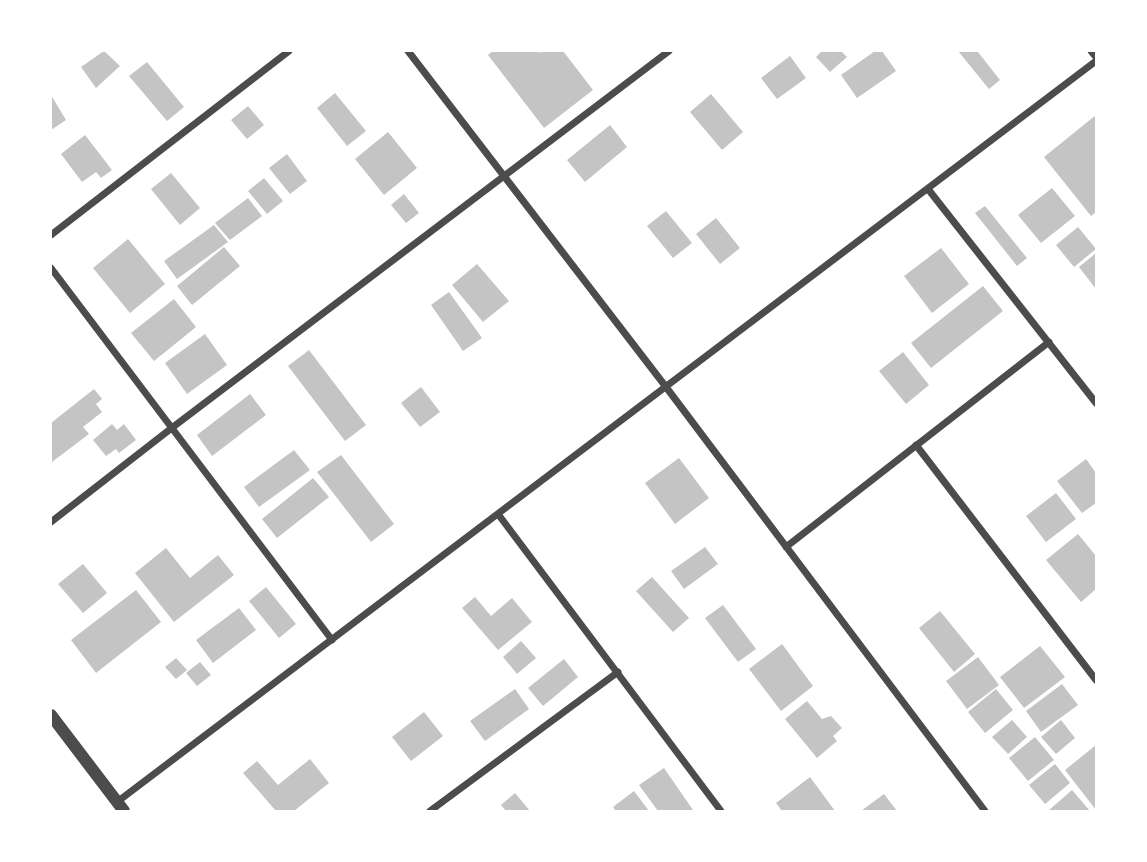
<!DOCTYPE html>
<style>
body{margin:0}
#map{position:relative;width:1147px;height:862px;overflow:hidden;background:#fff;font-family:"Open Sans",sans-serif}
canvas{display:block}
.frame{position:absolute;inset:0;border:52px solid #fff;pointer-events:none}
</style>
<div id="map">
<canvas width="1147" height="862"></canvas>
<div class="frame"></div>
</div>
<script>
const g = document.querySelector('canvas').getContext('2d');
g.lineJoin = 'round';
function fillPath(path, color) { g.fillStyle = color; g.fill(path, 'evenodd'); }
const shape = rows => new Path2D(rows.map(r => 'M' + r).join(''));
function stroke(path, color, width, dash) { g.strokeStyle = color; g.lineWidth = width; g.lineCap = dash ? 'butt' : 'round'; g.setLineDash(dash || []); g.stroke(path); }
const building = shape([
 [104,51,120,66,96,88,81,67],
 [493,51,539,51,540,53,543,51,563,51,593,90,544,128,488,55],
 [822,51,841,51,847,57,830,72,816,57],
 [875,51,882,51,896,71,857,98,841,75],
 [958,51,980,51,978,52,1000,80,989,89],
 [790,56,806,78,777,99,761,78],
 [147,62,184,107,167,121,129,76],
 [335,93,366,131,347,146,317,108],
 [711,94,743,132,722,150,690,112],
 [51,95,66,120,51,130],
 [248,106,264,125,247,139,231,120],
 [1096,115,1096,212,1091,216,1044,157],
 [610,125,627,147,585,182,567,160],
 [388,132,417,168,384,195,355,159],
 [85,135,112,170,101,178,96,172,82,182,61,154],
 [287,154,307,181,290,194,269,168],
 [171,173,200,208,180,225,151,189],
 [264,178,283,201,267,214,248,191],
 [1052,188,1075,216,1041,243,1018,215],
 [404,194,419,213,406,223,391,205],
 [248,198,262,216,230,240,215,223],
 [985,206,1027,258,1017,266,975,213],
 [666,211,692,243,673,258,647,226],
 [716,218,740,248,720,264,696,234],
 [214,225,228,242,177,279,164,261],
 [1078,227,1096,249,1074,267,1056,245],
 [128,239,165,284,130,313,93,268],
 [224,247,240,266,192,305,177,286],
 [941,248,969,284,932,313,904,276],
 [1096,253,1096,289,1079,267],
 [477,264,509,301,483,322,452,285],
 [983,286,1003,311,931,368,911,343],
 [449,292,482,338,463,351,431,305],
 [174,299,196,327,154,361,131,333],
 [205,334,227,365,187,394,165,363],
 [309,350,366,425,345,441,288,366],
 [903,352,929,385,906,404,879,371],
 [421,387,440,412,420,427,401,403],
 [94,389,102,399,96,404,102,412,83,427,89,434,52,462,51,423],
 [250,394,266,415,212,456,197,435],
 [112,424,117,430,124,424,136,440,119,453,116,449,106,456,93,440],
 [294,450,310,470,259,507,244,487],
 [341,455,394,524,371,542,317,472],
 [679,458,709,498,675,524,645,483],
 [1086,459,1096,473,1096,503,1082,513,1057,481],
 [313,478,329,497,277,538,262,519],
 [1056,493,1076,519,1046,542,1026,516],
 [1078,534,1096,556,1096,589,1081,602,1046,560],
 [705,547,718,564,684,589,671,571],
 [166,548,190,578,218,555,234,575,174,622,135,573],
 [83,564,107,593,83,613,58,584],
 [652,577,689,618,673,632,636,591],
 [266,587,296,624,279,638,249,601],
 [136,590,161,622,96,673,71,640],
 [475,597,491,616,512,598,532,622,498,650,462,608],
 [723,605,756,649,738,662,705,618],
 [239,608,256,630,213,663,196,640],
 [940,611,975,654,954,672,919,628],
 [521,641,536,658,517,674,503,657],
 [782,644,813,686,781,711,749,669],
 [1040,646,1065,677,1024,708,1000,677],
 [978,657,999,685,967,709,946,681],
 [176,658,187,670,176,679,165,667],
 [564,659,578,677,543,706,528,688],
 [200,662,211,675,197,686,186,673],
 [1062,684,1078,705,1041,732,1026,711],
 [515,689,529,709,485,741,470,721],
 [996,689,1013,710,985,733,968,712],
 [807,701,822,719,831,716,842,728,833,736,837,741,817,758,785,719],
 [424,712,443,736,411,761,392,737],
 [1012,720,1027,737,1008,754,992,737],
 [1061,720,1075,738,1056,754,1041,737],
 [1035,737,1054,760,1028,781,1009,758],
 [1096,745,1096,810,1065,770],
 [310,759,329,783,294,811,276,811,243,773,257,761,278,785],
 [1055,764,1070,783,1045,804,1029,785],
 [664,768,693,810,692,811,658,811,639,785],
 [810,777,835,811,782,811,776,803],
 [1072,790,1090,811,1048,811],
 [634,791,649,811,616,811,613,807],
 [515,793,530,811,506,811,501,805],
 [884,794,897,811,861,811]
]);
const minor = shape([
 [408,51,666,387,985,811],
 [1091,51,1096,57],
 [928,189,1096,403],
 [51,235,289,51],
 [51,268,332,640],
 [916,445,1096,680],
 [498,514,721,811],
 [51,522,173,427,669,51],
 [786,547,1049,342],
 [117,802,1096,61],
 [430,811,618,672]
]);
const tertiary = shape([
 [51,715,124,811]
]);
fillPath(building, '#c4c4c4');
stroke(minor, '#4c4c4c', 7);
stroke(tertiary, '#4c4c4c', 12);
</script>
